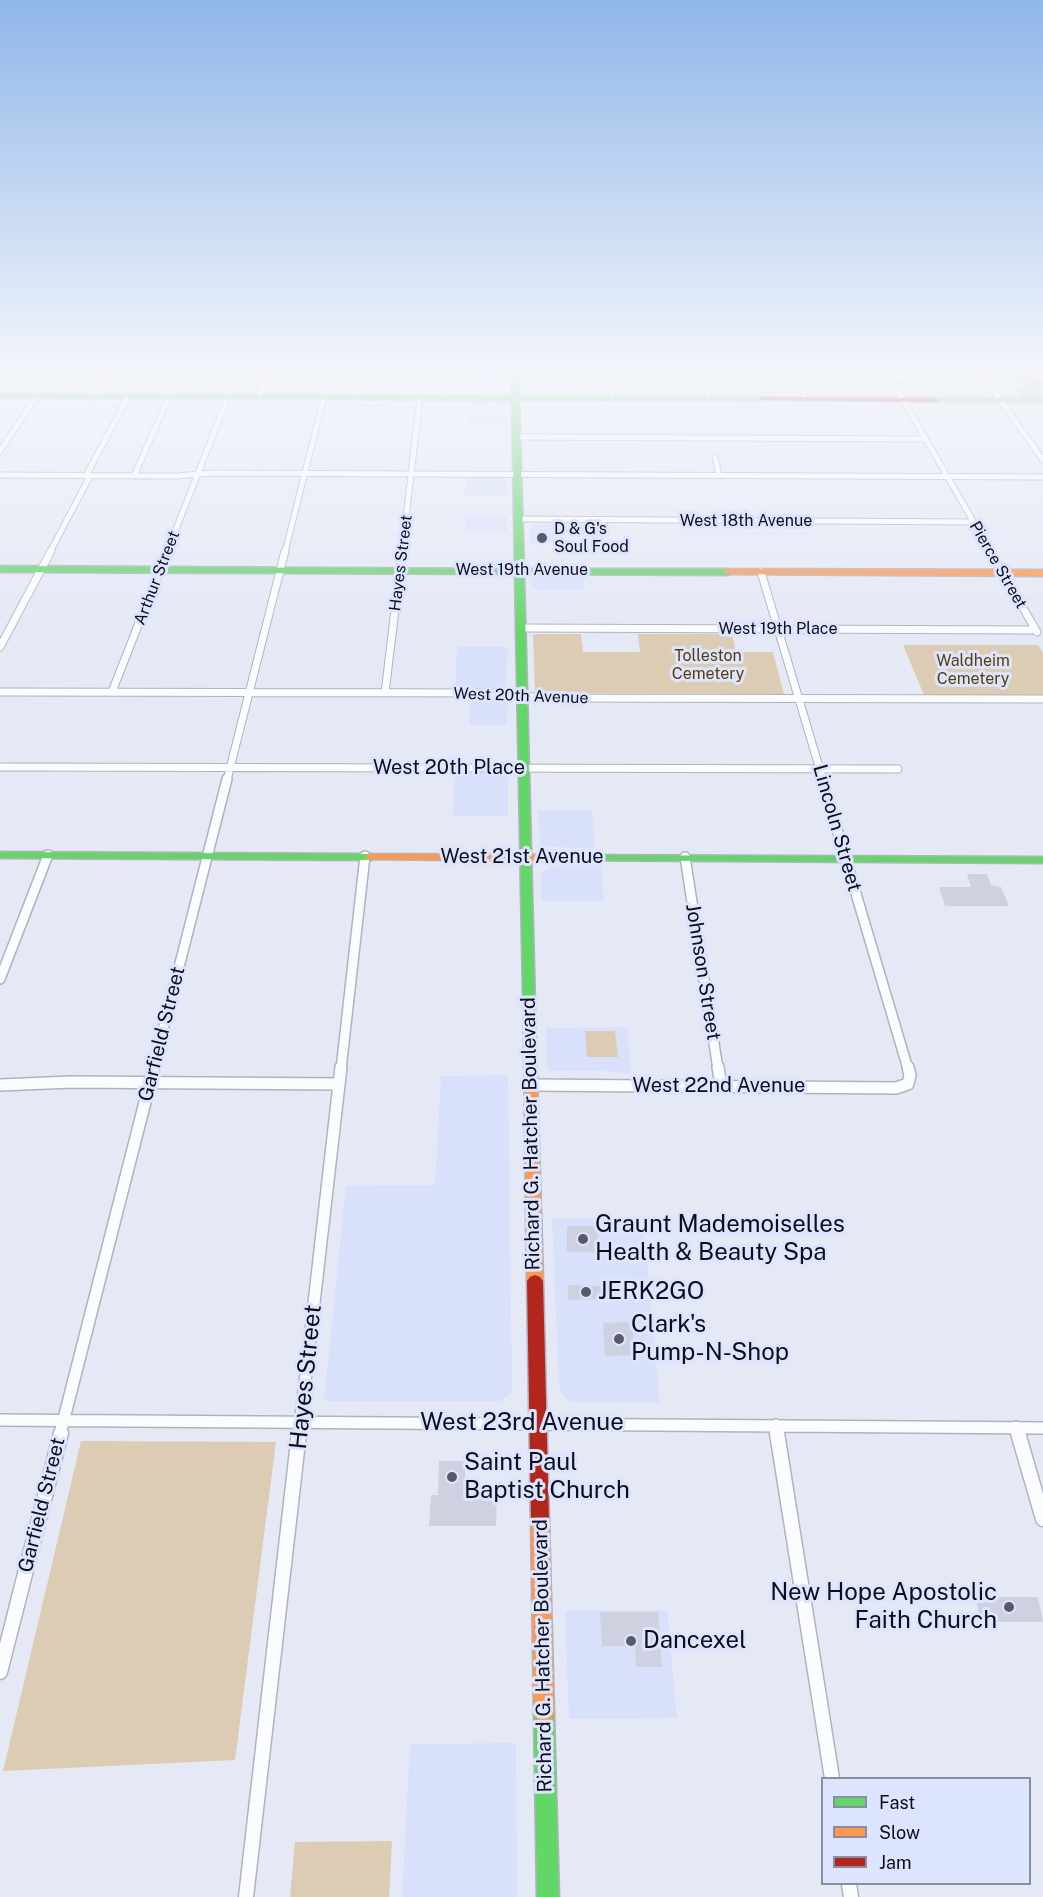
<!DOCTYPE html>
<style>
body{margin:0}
#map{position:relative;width:1043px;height:1897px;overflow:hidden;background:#e5e9f6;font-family:"Public Sans",sans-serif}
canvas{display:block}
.legend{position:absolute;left:821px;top:1777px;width:210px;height:108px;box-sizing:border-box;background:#dde5fe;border:2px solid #898fa2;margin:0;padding:8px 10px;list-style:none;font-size:18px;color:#0c0f19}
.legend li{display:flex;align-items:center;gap:12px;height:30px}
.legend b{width:30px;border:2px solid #898fa2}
</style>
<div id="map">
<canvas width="1043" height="1897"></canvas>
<ul class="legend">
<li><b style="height:8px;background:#63d668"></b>Fast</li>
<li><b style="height:8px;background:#ff974d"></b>Slow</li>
<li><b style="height:8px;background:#b3261e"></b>Jam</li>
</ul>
</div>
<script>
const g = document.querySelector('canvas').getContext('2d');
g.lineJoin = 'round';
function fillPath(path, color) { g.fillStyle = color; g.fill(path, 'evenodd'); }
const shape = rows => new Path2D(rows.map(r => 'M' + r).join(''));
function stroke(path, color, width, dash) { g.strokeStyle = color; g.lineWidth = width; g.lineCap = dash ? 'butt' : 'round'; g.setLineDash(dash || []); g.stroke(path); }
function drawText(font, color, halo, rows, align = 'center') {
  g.font = font + ' "Public Sans",sans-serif'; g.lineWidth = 6; g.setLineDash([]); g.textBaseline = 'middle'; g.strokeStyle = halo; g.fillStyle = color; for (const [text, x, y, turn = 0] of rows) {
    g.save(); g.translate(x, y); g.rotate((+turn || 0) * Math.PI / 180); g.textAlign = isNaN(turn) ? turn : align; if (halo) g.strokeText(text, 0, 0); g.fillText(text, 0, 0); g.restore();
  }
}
const built = shape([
 [470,372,504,372,504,385,469,384],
 [235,400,274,400,269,414,230,414],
 [469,400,506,402,506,426,469,426],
 [466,478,506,478,507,496,465,495],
 [465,516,507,516,507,532,465,531],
 [532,524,556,524,557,543,530,543,530,526],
 [536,576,583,576,584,590,532,590,531,580],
 [457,647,508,647,505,687,455,690],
 [471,698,501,698,508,701,507,725,469,725],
 [455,773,498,773,508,776,508,816,453,816],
 [538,810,592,810,595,848,549,847,540,843],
 [550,867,601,867,604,901,541,901,541,873],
 [627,1027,631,1074,602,1071,551,1071,547,1068,546,1028],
 [508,1075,512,1392,500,1401,324,1401,346,1186,435,1185,441,1076],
 [552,1218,643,1218,660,1402,571,1402,562,1394,559,1385],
 [667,1610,677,1718,569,1719,565,1611],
 [516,1743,517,1897,402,1897,410,1744]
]);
const green = shape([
 [538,634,581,634,583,652,640,652,638,634,732,634,736,652,773,652,784,694,535,693,533,635],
 [903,645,1038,645,1043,653,1043,695,924,695],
 [585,1031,615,1031,618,1057,587,1057],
 [81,1441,276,1442,235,1760,3,1771],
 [392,1841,389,1897,290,1897,295,1842]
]);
const forest = shape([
 [986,372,998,372,1043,382,1043,387,1041,387,1043,396,1020,396,1013,387,1022,386,1016,378]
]);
const building = shape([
 [967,874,987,874,991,885,1001,887,1009,906,945,906,939,887,971,887],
 [567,1226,598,1226,599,1252,567,1252],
 [568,1285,604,1286,605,1299,568,1300],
 [632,1322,635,1355,605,1356,603,1323],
 [439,1461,465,1461,465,1494,497,1494,496,1526,429,1526,431,1495,438,1495],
 [975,1597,1038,1597,1043,1622,981,1622],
 [600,1612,658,1612,662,1667,636,1667,635,1646,602,1646]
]);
const streetFar4 = shape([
 [607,372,612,398],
 [701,372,709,398],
 [794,372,806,398],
 [887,372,991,552],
 [987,381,1043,460],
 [95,397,110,372],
 [259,397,268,372],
 [517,437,926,439],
 [0,451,36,397],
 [715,457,719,475],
 [0,475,177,476,211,473,1043,477],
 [134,476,169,397],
 [519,519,973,522],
 [50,552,89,478,88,472,128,397],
 [167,552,228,397],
 [285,552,324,397],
 [402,552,420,397]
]);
const streetFar3 = shape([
 [990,551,1037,632],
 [761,572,823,780],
 [521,628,1035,630],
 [0,647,51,551],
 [0,692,502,693,542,698,1043,699],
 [112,692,167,551],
 [385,693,402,551],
 [0,767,898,769],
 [227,780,285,551]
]);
const streetFar2 = shape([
 [822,779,908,1069],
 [685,857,718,1069],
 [0,979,48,855],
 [153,1069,227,779],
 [341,1069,365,856]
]);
const streetFar1 = shape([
 [718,1067,721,1086],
 [0,1085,71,1082,338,1084],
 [530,1085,896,1088,908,1084,910,1075,908,1067],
 [0,1420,1043,1428],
 [776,1425,777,1434],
 [1016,1427,1018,1434],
 [60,1434,154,1067],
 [299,1434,341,1067]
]);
const street = shape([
 [777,1433,832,1778],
 [1018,1433,1043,1519],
 [0,1672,61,1433],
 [849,1884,851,1897],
 [246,1897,299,1433]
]);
const fast = shape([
 [512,372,518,372,519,396,762,397,765,399,762,401,519,400,524,569,728,569,732,572,728,575,524,574,536,1046,535,1049,530,1050,525,1049,524,1046,515,574,0,572,0,566,515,569,512,400,0,398,0,394,512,396,512,372],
 [1043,398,1043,402,936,402,933,400,936,398,1043,398],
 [0,852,371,854,377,857,371,860,0,858,0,852],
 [554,855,1043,857,1043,863,550,860,548,858,554,855],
 [544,1704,551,1707,554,1714,559,1897,537,1897,534,1714,537,1707,544,1704]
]);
const slow = shape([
 [728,569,1043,570,1043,576,725,574,725,570,728,569],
 [371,854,554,855,560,858,554,861,367,859,365,857,367,855,371,854],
 [530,1042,535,1043,536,1046,543,1281,540,1285,535,1287,530,1285,527,1281,524,1046,525,1043,530,1042],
 [540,1513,546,1515,549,1521,554,1714,551,1721,544,1724,537,1721,534,1714,531,1521,534,1515,540,1513]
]);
const jam = shape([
 [762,397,936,398,939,400,936,402,760,400,760,398,762,397],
 [535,1275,540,1277,543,1281,549,1521,546,1527,540,1529,534,1527,531,1521,527,1281,530,1277,535,1275]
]);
const rail = shape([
 [1006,372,1043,380]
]);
const markers = [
 [542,538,6,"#585b66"],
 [583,1239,6,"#585b66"],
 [586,1292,6,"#585b66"],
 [619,1339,6,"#585b66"],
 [452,1477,6,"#585b66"],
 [1009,1607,6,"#585b66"],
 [631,1641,6,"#585b66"]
];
const farStreetnames = [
 ["West 18th Avenue",746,521],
 ["Hayes Street",401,563,-83],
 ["Pierce Street",998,565,60],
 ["West 19th Avenue",522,570],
 ["Arthur Street",157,578,-69],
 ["West 19th Place",778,629],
 ["West 20th Avenue",521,696,2]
];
const farPoinames = [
 ["D & G's",554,529],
 ["Soul Food",554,547]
];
const farParknames = [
 ["Tolleston",708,656],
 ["Cemetery",708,674],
 ["Waldheim",973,661],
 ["Cemetery",973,679]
];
const streetNames = [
 ["West 20th Place",449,768],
 ["Lincoln Street",837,828,74],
 ["West 21st Avenue",522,857],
 ["Johnson Street",703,972,81],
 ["Garfield Street",162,1034,-76],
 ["West 22nd Avenue",719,1086],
 ["Richard G. Hatcher Boulevard",531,1134,-91],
 ["Garfield Street",42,1505,-76],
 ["Richard G. Hatcher Boulevard",543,1656,-91]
];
const nearPoinames = [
 ["Graunt Mademoiselles",595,1225],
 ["Health & Beauty Spa",595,1253],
 ["JERK2GO",598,1292],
 ["Clark's",631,1325],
 ["Pump-N-Shop",631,1353],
 ["Saint Paul",464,1463],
 ["Baptist Church",464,1491],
 ["New Hope Apostolic",997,1593,"right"],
 ["Faith Church",997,1621,"right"],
 ["Dancexel",643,1641]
];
const nearStreetnames = [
 ["Hayes Street",306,1377,-84],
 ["West 23rd Avenue",522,1423]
];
fillPath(built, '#d8e0fb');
fillPath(green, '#dcccb3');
fillPath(forest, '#d0bea0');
fillPath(building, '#cdd1e0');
stroke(streetFar4, '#b0b3be', 7);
stroke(streetFar3, '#b0b3be', 9);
stroke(streetFar2, '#b0b3be', 12);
stroke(streetFar1, '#b0b3be', 14);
stroke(street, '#b0b3be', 17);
stroke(fast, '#b0b3be', 3);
stroke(slow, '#b0b3be', 3);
stroke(jam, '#b0b3be', 3);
stroke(streetFar4, '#fbfcfe', 5);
stroke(streetFar3, '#fbfcfe', 7);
stroke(streetFar2, '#fbfcfe', 9);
stroke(streetFar1, '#fbfcfe', 11);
stroke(street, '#fbfcfe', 14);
fillPath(fast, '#63d668');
fillPath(slow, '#ff974d');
fillPath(jam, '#b3261e');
stroke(rail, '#c6c6ca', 2);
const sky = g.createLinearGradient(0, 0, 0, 637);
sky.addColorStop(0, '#90b6e9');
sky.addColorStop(0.58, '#f3f5fb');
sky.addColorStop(1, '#f3f5fb00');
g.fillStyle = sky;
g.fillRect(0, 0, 1043, 637);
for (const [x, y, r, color] of markers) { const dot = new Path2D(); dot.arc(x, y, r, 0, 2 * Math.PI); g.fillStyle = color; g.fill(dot); stroke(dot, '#dde5fe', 2); }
drawText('16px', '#0c0f19', '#dde5fe', farStreetnames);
drawText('16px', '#0c0f19', '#dde5fe', farPoinames, 'left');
drawText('16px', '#573e08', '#dde5fe', farParknames);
drawText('20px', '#0c0f19', '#dde5fe', streetNames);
drawText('24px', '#0c0f19', '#dde5fe', nearPoinames, 'left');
drawText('24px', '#0c0f19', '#dde5fe', nearStreetnames);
</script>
